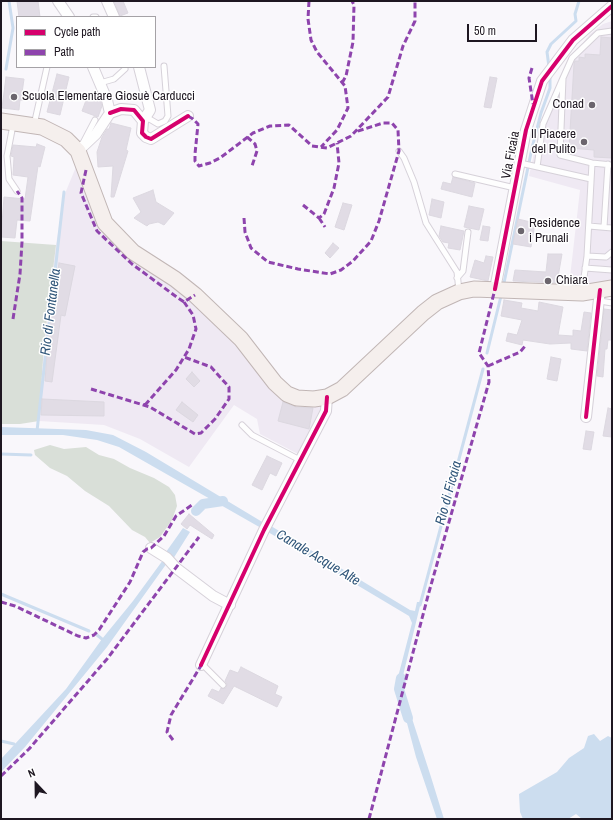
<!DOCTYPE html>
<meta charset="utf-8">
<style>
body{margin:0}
#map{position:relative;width:613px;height:820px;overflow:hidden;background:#f9f7fb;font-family:"Archivo Narrow",sans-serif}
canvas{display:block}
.frame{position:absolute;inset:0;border:2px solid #1e1721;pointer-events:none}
.legend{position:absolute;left:16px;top:16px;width:140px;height:52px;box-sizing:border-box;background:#fff;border:1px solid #a5a2a6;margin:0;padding:5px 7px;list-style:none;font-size:12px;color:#1e1721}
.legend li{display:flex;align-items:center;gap:8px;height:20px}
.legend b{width:20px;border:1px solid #a5a2a6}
.north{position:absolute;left:16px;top:764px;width:40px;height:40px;-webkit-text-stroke:3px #fff;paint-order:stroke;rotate:338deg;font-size:11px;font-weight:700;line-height:16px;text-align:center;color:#1e1721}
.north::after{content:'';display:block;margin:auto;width:14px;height:18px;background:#1e1721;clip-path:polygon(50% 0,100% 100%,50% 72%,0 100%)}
.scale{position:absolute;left:467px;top:24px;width:70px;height:18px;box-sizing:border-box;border:2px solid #1e1721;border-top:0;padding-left:5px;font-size:12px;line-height:14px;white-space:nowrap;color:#1e1721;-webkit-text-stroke:3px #fff;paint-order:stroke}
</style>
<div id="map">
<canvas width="613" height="820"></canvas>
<div class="frame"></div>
<ul class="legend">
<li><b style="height:5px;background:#d6006c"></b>Cycle path</li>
<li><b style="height:5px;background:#8e44ad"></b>Path</li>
</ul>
<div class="north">N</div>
<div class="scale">50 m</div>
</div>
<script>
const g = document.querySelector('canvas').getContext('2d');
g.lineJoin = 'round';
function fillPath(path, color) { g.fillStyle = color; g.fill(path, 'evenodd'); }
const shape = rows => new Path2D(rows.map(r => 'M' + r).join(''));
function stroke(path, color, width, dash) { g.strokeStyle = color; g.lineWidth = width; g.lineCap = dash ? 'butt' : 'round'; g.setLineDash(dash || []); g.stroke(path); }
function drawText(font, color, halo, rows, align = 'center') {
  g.font = font + ' "Archivo Narrow",sans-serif'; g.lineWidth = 3; g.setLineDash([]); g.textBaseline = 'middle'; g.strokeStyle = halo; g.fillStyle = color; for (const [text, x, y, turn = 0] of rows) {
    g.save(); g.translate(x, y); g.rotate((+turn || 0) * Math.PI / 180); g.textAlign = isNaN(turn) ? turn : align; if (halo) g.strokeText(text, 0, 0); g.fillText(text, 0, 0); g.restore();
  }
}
const built = shape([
 [612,21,612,282,569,286,580,190,529,176,541,122,560,77,569,60,590,34,603,24],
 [78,162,103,230,174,284,247,355,315,406,322,407,298,454,260,434,257,419,234,405,189,467,140,439,104,425,39,421,44,344,56,245,64,196]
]);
const green = shape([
 [1,241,56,245,44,344,39,421,20,424,1,424],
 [50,445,64,449,86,447,99,455,114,459,130,468,154,478,169,487,175,495,177,506,172,520,160,537,150,543,145,537,132,530,109,506,85,491,67,476,50,468,35,455,34,450]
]);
const water = shape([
 [1,427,86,430,113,435,146,452,264,523,261,528,119,447,97,440,63,435,1,435],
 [271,526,410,610,415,611,417,602,421,602,398,696,396,686,398,677,412,623,409,616,268,532],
 [183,528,190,532,173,559,166,552],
 [163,560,167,563,107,647,25,747,1,772,1,759,66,689,102,639,133,601],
 [406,700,431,777,444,819,437,819,416,757,403,708],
 [594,734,600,741,608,736,612,738,612,819,582,819,576,814,568,819,523,819,520,812,519,794,557,772,569,758,584,748,588,736]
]);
const stream = shape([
 [549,67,547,52,551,44,576,21,575,14,579,1],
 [6,69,13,28,9,1],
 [504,283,532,148,541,113,550,88,550,76],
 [487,353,501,296],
 [37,431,64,192],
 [1,454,31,455],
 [1,594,89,631],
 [420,605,483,369],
 [97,635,102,639],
 [1,741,14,744]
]);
const canal = shape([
 [196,511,203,504,223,501],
 [401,678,399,689,408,718]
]);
const building = shape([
 [17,1,38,1,40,17,19,17,17,1],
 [114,1,123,1,128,13,120,16,114,1],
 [601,37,612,38,612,158,594,157,594,150,569,148,574,64,575,61,579,61,579,57,585,58,585,54,600,55,601,37],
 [57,74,69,77,60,115,47,112,57,74],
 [6,77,24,79,22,93,25,93,24,100,20,100,19,110,2,108,6,77],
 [490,77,497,78,491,108,484,107,490,77],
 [88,95,100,99,102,106,98,117,82,111,88,95],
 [111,123,131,128,126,150,128,151,114,197,111,197,113,166,98,167,97,152,102,137,107,129,109,129,111,123],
 [37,144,45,147,40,167,38,166,30,221,17,220,15,238,1,237,4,197,25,199,28,177,13,175,14,157,11,156,13,145,36,147,37,144],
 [453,177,475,183,472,197,441,189,443,182,451,184,453,177],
 [153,190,156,202,174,213,164,225,158,222,149,224,147,226,134,218,141,212,133,198,153,190],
 [432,199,444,202,441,218,429,215,432,199],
 [343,203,352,205,344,230,335,227,343,203],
 [469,206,484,209,479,230,464,227,469,206],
 [518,219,535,223,531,247,513,244,518,219],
 [441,226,464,231,460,250,448,248,449,243,443,242,439,236,441,226],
 [483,226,490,227,488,241,480,240,483,226],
 [333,243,339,248,330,258,325,253,333,243],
 [548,254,562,254,557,283,513,281,515,270,546,272,548,254],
 [486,256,493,257,488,281,470,277,475,260,484,263,486,256],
 [59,263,75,266,65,316,61,315,52,382,45,381,48,339,59,263],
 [504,300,522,303,521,308,538,311,539,302,563,307,558,335,573,336,573,330,581,331,584,312,591,313,587,351,571,349,571,343,550,344,523,340,522,345,506,341,508,333,517,335,522,320,501,316,504,300],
 [604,309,612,310,612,340,608,340,607,349,605,349,603,377,597,376,604,309],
 [551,357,561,359,557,381,547,379,551,357],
 [192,372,200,381,194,387,186,379,192,372],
 [42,399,104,402,104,416,41,415,42,399],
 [182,402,198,415,193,422,176,410,182,402],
 [283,402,296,407,313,408,309,429,278,421,283,402],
 [608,408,612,409,612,437,603,436,608,408],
 [586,431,594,432,591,450,583,449,586,431],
 [267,456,282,463,276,476,270,473,262,490,252,485,267,456],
 [189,514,214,535,212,539,190,525,187,529,181,524,189,514],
 [241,667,278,686,275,694,282,697,277,707,234,686,223,704,208,696,212,689,219,692,221,688,226,688,227,684,225,681,230,670,238,673,241,667]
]);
const lane = shape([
 [93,17,96,17],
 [563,78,572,58,598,33,612,31],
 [100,83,114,79,125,69],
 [146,117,158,124,165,121,168,116,164,66],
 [13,125,7,156,8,167,9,179,17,191],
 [34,125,47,67],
 [84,141,95,120],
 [399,151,404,158,414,182,426,223,457,272,459,291],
 [520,163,591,179],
 [537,167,543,124,563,78,560,155,592,163,612,165],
 [455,174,515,188],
 [589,226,612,228],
 [604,227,608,164],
 [587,256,592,163],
 [585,268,612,270],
 [457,278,463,271,468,232],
 [582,292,587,256,606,257,612,252],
 [600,301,612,303],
 [242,425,252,435,300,460],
 [202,664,223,685]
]);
const street = shape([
 [58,1,69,17],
 [107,1,114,17],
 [139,67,150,110,143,121],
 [110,113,121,109,134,110,143,121,142,133,146,137,151,139,188,116],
 [78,151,96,134,110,113,107,100,93,67],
 [495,289,526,130,542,81,573,40,612,6],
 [586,417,600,290],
 [151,548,167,558,176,568,213,596,230,605],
 [201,665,264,530,326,411,327,397]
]);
const primary = shape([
 [1,121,42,127,66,139,78,151,105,223,133,252,175,279,195,295,241,339,275,383,287,394,297,398,314,399,327,397,342,389,423,313,437,302,459,292,474,289,582,293,612,288]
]);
const quiet = shape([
 [309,1,308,19,311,40,317,52,345,86,348,108,337,130,321,147],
 [532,68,529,78,533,104],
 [342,83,346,76,353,42,354,5,352,1],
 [188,116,193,119,198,124,195,154,195,161,199,166,210,163,220,158,253,133,270,126,289,125,312,146,327,148,351,136,388,97,403,46,415,21,415,1],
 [247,137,255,144,257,151,252,166],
 [86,170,81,193,97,231,132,264,178,298,184,302,195,295],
 [303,205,319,218,324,214,334,188,339,163,337,143],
 [244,218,245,232,251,248,268,262,298,269,330,274,341,270,353,261,371,241,379,221,399,151,398,130,392,123,383,123,355,132],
 [319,218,325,227],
 [13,319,20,274,22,242,22,198,17,191],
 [488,366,520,352,526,345],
 [91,389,150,407,195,434,201,433,215,419,229,399,229,387,211,367,184,357],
 [145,405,176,370,189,349,196,329,193,315,184,302],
 [1,602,15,606,78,636,86,638,94,635,99,630,130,582,143,552,147,549,151,548,164,536,176,516,192,505],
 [173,740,167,732,171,715,202,664],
 [1,776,29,749,107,659,199,537],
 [369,819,429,592,489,382,488,366,479,353,495,289]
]);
const cycleway = shape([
 [110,113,121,109,134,110,143,121,142,133,146,137,151,139,188,116],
 [495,289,526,130,542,81,573,40,612,6],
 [586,417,600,290],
 [201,665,264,530,326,411,327,397]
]);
const markers = [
 [14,97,4,"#6b656d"],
 [592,105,4,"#6b656d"],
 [584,142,4,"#6b656d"],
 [521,231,4,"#6b656d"],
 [548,281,4,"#6b656d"]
];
const poiNames = [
 ["Scuola Elementare Giosuè Carducci",22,97],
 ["Conad",584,105,"right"],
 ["Il Piacere",576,135,"right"],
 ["del Pulito",576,150,"right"],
 ["Residence",529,224],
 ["i Prunali",529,239],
 ["Chiara",556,281]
];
const streetNames = [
 ["Via Ficaia",511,155,-79]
];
const waterNames = [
 ["Rio di Fontanella",51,312,-83],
 ["Rio di Ficaia",449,493,-75],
 ["Canale Acque Alte",318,558,31]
];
fillPath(built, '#efe9f3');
fillPath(green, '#d9dfd8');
fillPath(water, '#ccddef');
stroke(stream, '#ccddef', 3);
stroke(canal, '#ccddef', 10);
fillPath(building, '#e1dce5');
stroke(building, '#dcd8e0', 1);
stroke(lane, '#d6d1d9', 7);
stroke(street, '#d6d1d9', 12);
stroke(primary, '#c1b6b5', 17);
stroke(lane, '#fefefe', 5);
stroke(street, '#fefefe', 10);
stroke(primary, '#f5efed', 15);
stroke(quiet, '#8e44ad', 3, [6, 3]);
stroke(cycleway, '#d6006c', 4);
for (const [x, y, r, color] of markers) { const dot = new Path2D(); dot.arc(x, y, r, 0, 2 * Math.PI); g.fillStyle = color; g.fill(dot); stroke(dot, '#fff', 1.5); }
drawText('13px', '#1e1721', '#fff', poiNames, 'left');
drawText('13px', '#1e1721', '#fff', streetNames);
drawText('italic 14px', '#2f5579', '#fff', waterNames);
</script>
